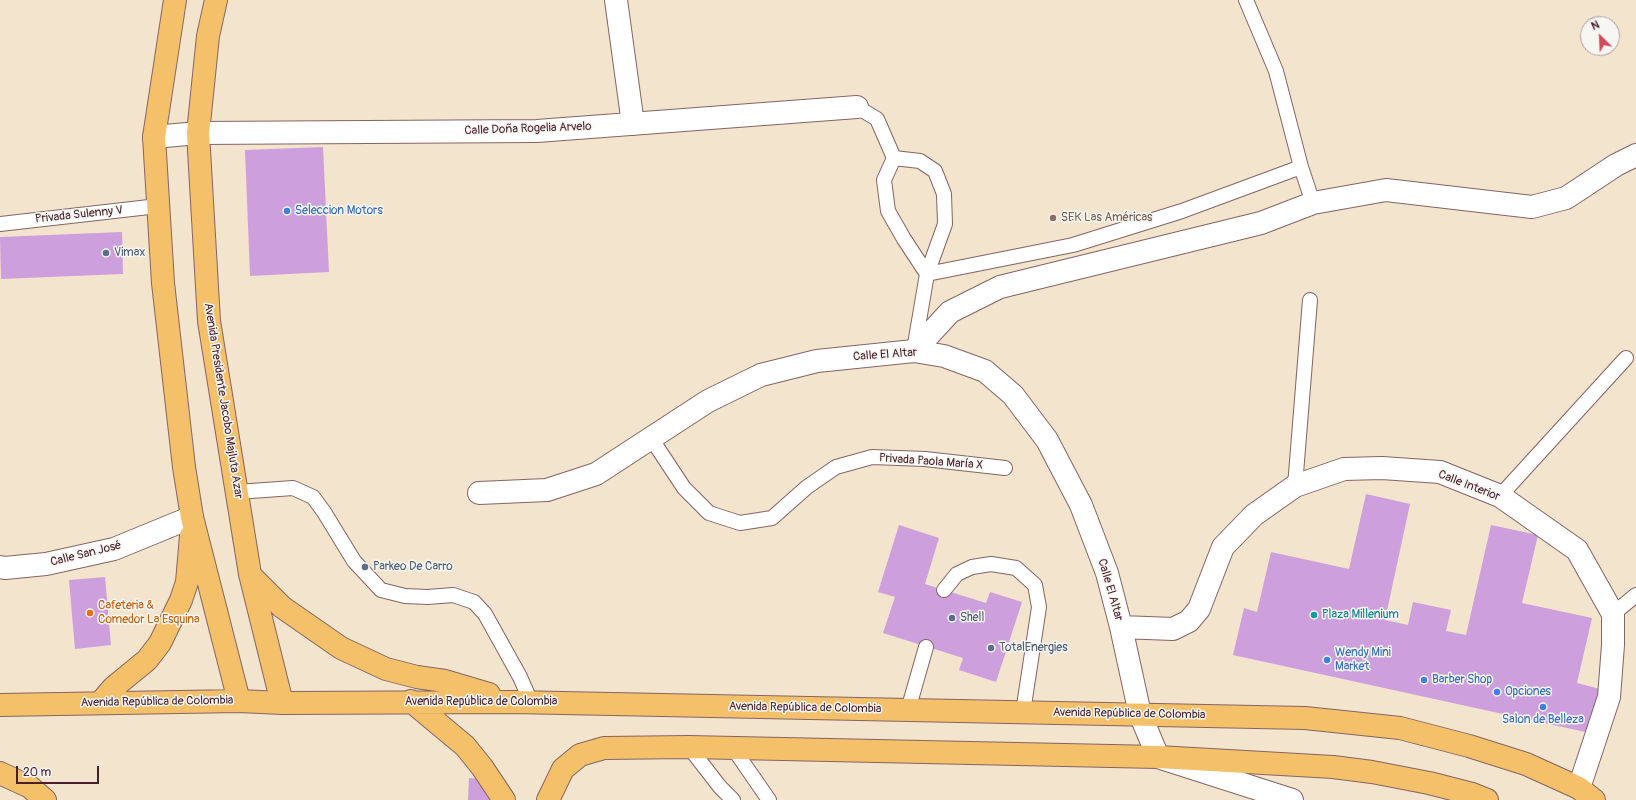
<!DOCTYPE html>
<meta charset="utf-8">
<style>
body{margin:0}
#map{position:relative;width:1636px;height:800px;overflow:hidden;background:#f3e4cd;font-family:Pangolin,sans-serif}
canvas{display:block}
.north{position:absolute;left:1580px;top:16px;width:40px;height:40px;box-sizing:border-box;background:#f6f6f2;border:1px solid #b1a0a2;border-radius:50%;rotate:336deg;font-size:11px;font-weight:700;line-height:16px;text-align:center;color:#4a1f2b}
.north::after{content:'';display:block;margin:auto;width:14px;height:18px;background:#d1495b;clip-path:polygon(50% 0,100% 100%,50% 72%,0 100%)}
.scale{position:absolute;left:16px;top:766px;width:83px;height:18px;box-sizing:border-box;border:2px solid #4a1f2b;border-top:0;padding-left:5px;font-size:12px;line-height:14px;white-space:nowrap;color:#4a1f2b;-webkit-text-stroke:3px #f6f6f2;paint-order:stroke}
</style>
<div id="map">
<canvas width="1636" height="800"></canvas>
<div class="north">N</div>
<div class="scale">20 m</div>
</div>
<script>
const g = document.querySelector('canvas').getContext('2d');
g.lineJoin = 'round';
function fillPath(path, color) { g.fillStyle = color; g.fill(path, 'evenodd'); }
const shape = rows => new Path2D(rows.map(r => 'M' + r).join(''));
function stroke(path, color, width, dash) { g.strokeStyle = color; g.lineWidth = width; g.lineCap = dash ? 'butt' : 'round'; g.setLineDash(dash || []); g.stroke(path); }
function drawText(font, color, halo, rows, align = 'center') {
  g.font = font + ' Pangolin,sans-serif'; g.lineWidth = 3; g.setLineDash([]); g.textBaseline = 'middle'; g.strokeStyle = halo; g.fillStyle = color; for (const [text, x, y, turn = 0] of rows) {
    g.save(); g.translate(x, y); g.rotate((+turn || 0) * Math.PI / 180); g.textAlign = isNaN(turn) ? turn : align; if (halo) g.strokeText(text, 0, 0); g.fillText(text, 0, 0); g.restore();
  }
}
const building = shape([
 [323,147,329,272,250,276,245,150],
 [122,232,123,274,1,279,0,237],
 [1366,494,1410,504,1385,620,1408,625,1413,602,1451,610,1446,631,1466,635,1491,525,1538,535,1522,603,1592,618,1577,683,1600,689,1590,733,1233,655,1244,608,1257,612,1271,552,1349,569],
 [899,525,939,538,925,584,986,603,990,592,1022,602,996,682,959,670,963,658,883,633,895,597,878,592],
 [105,577,111,645,75,649,69,580],
 [469,778,496,780,495,800,468,800]
]);
const service = shape([
 [857,107,877,119,894,158,884,180,888,211,904,239,927,274,914,350],
 [894,158,920,161,935,171,944,194,945,224,927,274],
 [1301,167,1313,203],
 [0,224,158,206],
 [927,274,1073,245,1182,211,1301,167,1276,71,1246,0],
 [651,438,684,488,709,513,740,523,772,518,807,487,836,467,872,457,925,459,1005,468],
 [1295,486,1310,300],
 [237,492,293,488,313,497,324,512,354,561,381,590,405,596,428,597,453,595,474,602,485,614,520,677,531,702],
 [1500,496,1626,358],
 [944,590,957,574,972,567,991,564,1016,568,1035,585,1039,607,1023,712],
 [1613,614,1636,595],
 [908,710,926,647],
 [689,747,720,787,733,800],
 [733,748,769,800]
]);
const minor = shape([
 [616,0,633,124],
 [154,137,198,133,537,131,857,107],
 [914,351,950,312,1000,287,1261,223,1313,203,1386,190,1532,207,1566,198,1616,165,1636,155],
 [479,493,547,490,596,474,708,401,761,375,817,361,914,351,944,356,985,371,1013,395,1047,440,1081,505,1107,573,1121,627,1140,714,1158,757,1292,800],
 [0,567,5,568,46,564,114,549,192,517],
 [1121,627,1173,629,1189,621,1199,609,1223,547,1254,515,1295,486,1344,469,1382,468,1440,472,1500,496,1577,550,1613,614,1613,645,1609,697,1579,788]
]);
const primary = shape([
 [175,0,154,137,163,283,184,467,192,517,239,701],
 [216,0,208,36,198,133,209,321,250,574,282,703],
 [251,576,282,607,341,648,386,669,417,677,445,681,489,694],
 [411,701,465,746,482,767,504,800],
 [100,703,114,687,147,660,160,643,181,600,187,582,191,536],
 [0,705,239,701,282,703,513,702,1305,718,1400,728,1469,746,1526,764,1579,788,1594,800],
 [0,773,30,787,45,800],
 [548,800,563,769,580,755,604,748,689,747,1158,757,1333,767,1372,772,1429,783,1472,794,1487,800]
]);
const markers = [
 [287,211,4,"#3f7fe0"],
 [1053,218,4,"#8d6e63"],
 [106,253,4,"#5c6f8a"],
 [365,567,4,"#5c6f8a"],
 [90,613,4,"#e8710a"],
 [1314,615,4,"#0f9aa8"],
 [952,618,4,"#5c6f8a"],
 [991,648,4,"#5c6f8a"],
 [1327,660,4,"#3f7fe0"],
 [1424,680,4,"#3f7fe0"],
 [1497,692,4,"#3f7fe0"],
 [1543,707,4,"#3f7fe0"]
];
const streetNames = [
 ["Calle Doña Rogelia Arvelo",528,129,-2],
 ["Privada Sulenny V",79,215,-6],
 ["Calle El Altar",885,355,-4],
 ["Avenida Presidente Jacobo Majluta Azar",223,401,81],
 ["Privada Paola María X",931,462,4],
 ["Calle Interior",1469,486,21],
 ["Calle San José",86,554,-14],
 ["Calle El Altar",1110,590,74],
 ["Avenida República de Colombia",157,702,-1],
 ["Avenida República de Colombia",481,702],
 ["Avenida República de Colombia",805,708,1],
 ["Avenida República de Colombia",1129,714,1]
];
const shopNames = [
 ["Seleccion Motors",295,211],
 ["Wendy Mini",1335,653],
 ["Market",1335,667],
 ["Barber Shop",1432,680],
 ["Opciones",1505,692],
 ["Salon de Belleza",1543,720,"center"]
];
const educationNames = [
 ["SEK Las Américas",1061,218]
];
const serviceNames = [
 ["Vimax",114,253],
 ["Parkeo De Carro",373,567],
 ["Shell",960,618],
 ["TotalEnergies",999,648]
];
const foodNames = [
 ["Cafeteria &",98,606],
 ["Comedor La Esquina",98,620]
];
const cultureNames = [
 ["Plaza Millenium",1322,615]
];
fillPath(building, '#ce9fdd');
stroke(service, '#856464', 16);
stroke(minor, '#856464', 24);
stroke(primary, '#856464', 24);
stroke(service, '#fff', 14);
stroke(minor, '#fff', 22);
stroke(primary, '#f4c16a', 22);
for (const [x, y, r, color] of markers) { const dot = new Path2D(); dot.arc(x, y, r, 0, 2 * Math.PI); g.fillStyle = color; g.fill(dot); stroke(dot, '#f6f6f2', 1.5); }
drawText('12px', '#4a1f2b', '#f6f6f2', streetNames);
drawText('12px', '#366cbe', '#f6f6f2', shopNames, 'left');
drawText('12px', '#785e54', '#f6f6f2', educationNames, 'left');
drawText('12px', '#4e5e75', '#f6f6f2', serviceNames, 'left');
drawText('12px', '#c56008', '#f6f6f2', foodNames, 'left');
drawText('12px', '#0d838f', '#f6f6f2', cultureNames, 'left');
</script>
